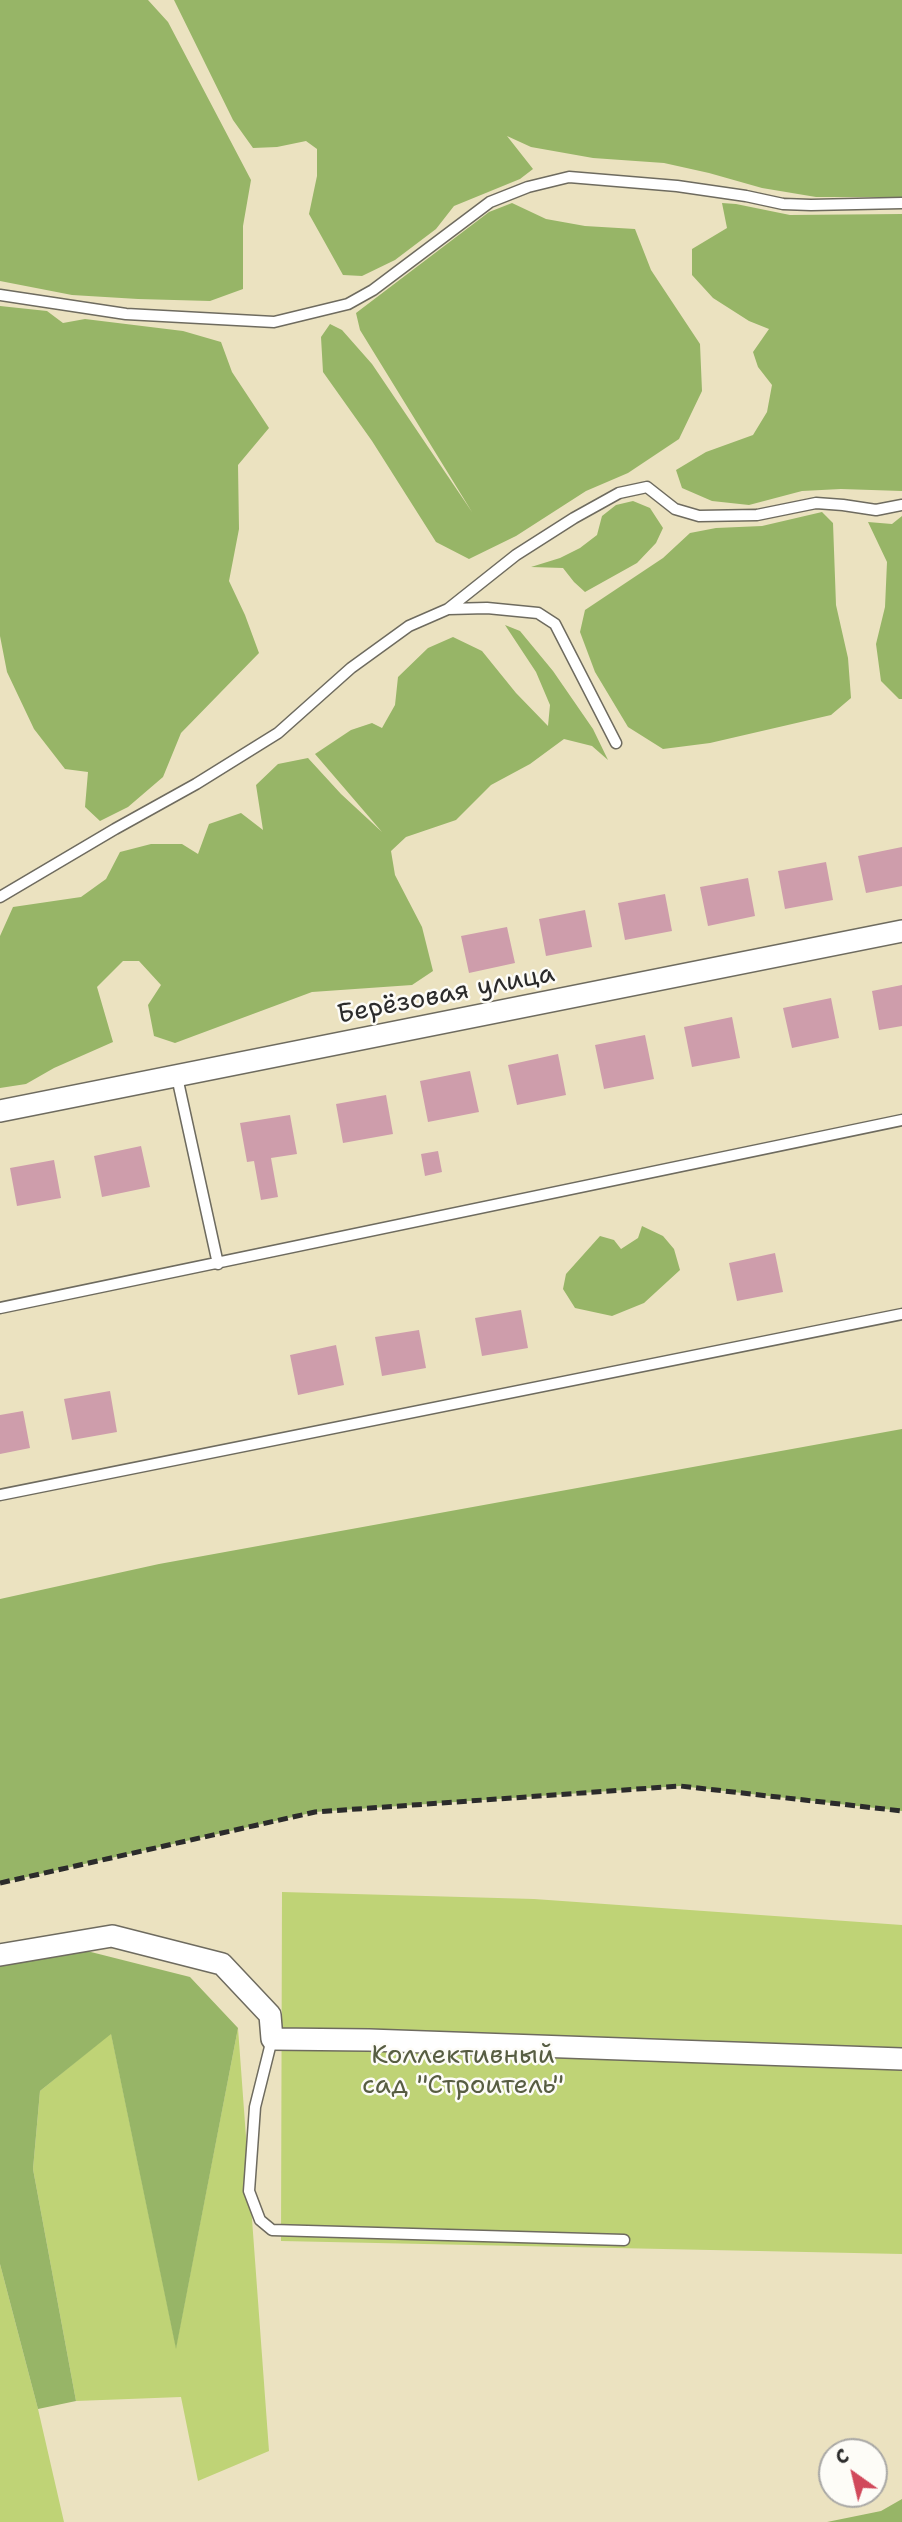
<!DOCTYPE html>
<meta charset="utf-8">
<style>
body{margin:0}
#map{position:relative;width:902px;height:2522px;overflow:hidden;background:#ebe2c0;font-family:"Shantell Sans",sans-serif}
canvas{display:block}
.north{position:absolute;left:818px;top:2438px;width:70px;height:70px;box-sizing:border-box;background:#fdfcf7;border:2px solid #a9a8a5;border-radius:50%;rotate:326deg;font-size:19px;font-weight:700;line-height:28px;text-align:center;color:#2b2b2b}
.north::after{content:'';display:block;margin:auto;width:24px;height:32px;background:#d1495b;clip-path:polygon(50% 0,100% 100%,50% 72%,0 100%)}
</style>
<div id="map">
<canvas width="902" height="2522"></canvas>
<div class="north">С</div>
</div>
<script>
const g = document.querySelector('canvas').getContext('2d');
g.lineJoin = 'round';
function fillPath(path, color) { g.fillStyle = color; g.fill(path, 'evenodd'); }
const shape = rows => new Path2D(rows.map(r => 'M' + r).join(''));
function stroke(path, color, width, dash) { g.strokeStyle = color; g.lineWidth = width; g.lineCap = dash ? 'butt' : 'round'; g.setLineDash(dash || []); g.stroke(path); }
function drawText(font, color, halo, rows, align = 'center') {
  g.font = font + ' "Shantell Sans",sans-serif'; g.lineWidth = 5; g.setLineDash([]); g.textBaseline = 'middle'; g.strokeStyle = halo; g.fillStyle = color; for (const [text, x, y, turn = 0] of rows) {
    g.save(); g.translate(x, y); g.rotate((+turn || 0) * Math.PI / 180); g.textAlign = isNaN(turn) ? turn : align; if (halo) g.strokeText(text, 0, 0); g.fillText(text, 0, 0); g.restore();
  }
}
const green = shape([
 [282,1892,534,1899,902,1925,902,2254,281,2241],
 [238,2028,269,2451,198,2481,181,2397,76,2401,33,2169,40,2091,111,2033,176,2347],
 [0,2264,38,2409,64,2522,0,2522]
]);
const forest = shape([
 [0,0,148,0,168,22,251,180,243,226,243,289,210,301,138,299,72,295,0,281],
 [174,0,902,0,902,197,816,197,762,188,709,173,664,163,593,158,531,147,507,136,533,169,520,179,454,206,436,229,395,260,362,276,343,275,309,214,317,176,317,149,306,141,277,147,253,148,233,120],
 [512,203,546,219,585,226,635,229,651,270,700,344,702,391,679,439,628,473,586,491,516,536,469,559,436,542,372,441,323,372,321,337,330,324,342,330,372,364,472,512,360,330,356,313,489,212],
 [722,203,736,204,790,215,902,214,902,491,841,489,802,491,749,505,712,501,682,488,676,470,706,452,753,435,767,412,772,385,758,367,753,352,769,329,749,321,713,298,692,275,692,249,727,228],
 [0,306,47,311,63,323,85,319,183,331,221,342,232,372,269,428,238,465,239,529,229,581,245,615,259,653,181,733,163,777,128,807,100,821,85,807,88,772,65,769,34,729,7,672,0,636],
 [633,501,650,508,663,528,656,543,637,563,585,592,574,582,563,568,531,567,560,558,580,548,597,535,602,516,616,505],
 [822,512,833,523,836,605,848,658,851,698,831,715,710,743,663,749,628,727,595,672,580,632,585,610,663,558,690,533,716,528,762,526],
 [902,516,902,699,899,699,881,681,876,644,885,607,887,562,868,522,892,524],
 [505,625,520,631,553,671,593,729,608,760,592,746,564,739,530,764,491,785,456,820,406,837,391,851,395,875,422,927,433,971,412,985,312,992,175,1043,154,1036,148,1005,161,985,139,961,123,961,97,987,113,1042,54,1068,26,1084,0,1088,0,936,13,907,81,897,106,879,120,852,151,844,182,844,198,854,209,824,241,813,263,830,256,785,278,764,308,758,341,794,382,832,315,754,351,730,372,723,382,728,395,705,398,677,428,648,453,637,482,651,516,693,548,726,550,705,536,672],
 [642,1226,663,1236,674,1249,680,1270,644,1303,612,1316,575,1308,563,1289,566,1274,600,1236,614,1240,621,1249,638,1238],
 [902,1429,902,1811,680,1786,315,1812,0,1883,0,1599,159,1564],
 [79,1949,190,1977,238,2028,176,2349,111,2034,40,2091,33,2169,76,2401,38,2409,0,2264,0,1963],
 [902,2499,902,2522,827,2522,881,2511]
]);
const building = shape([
 [902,847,902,886,866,893,858,856],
 [826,862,833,900,785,909,778,871],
 [748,878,755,916,708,926,700,887],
 [665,894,672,931,625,940,618,903],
 [585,910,592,947,546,956,539,919],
 [507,927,515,963,469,973,461,936],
 [902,985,902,1026,879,1030,872,991],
 [831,998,839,1038,792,1048,783,1008],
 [732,1017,740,1058,692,1067,684,1027],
 [645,1035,654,1079,604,1089,595,1045],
 [558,1054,566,1095,517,1105,508,1065],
 [470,1071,479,1112,428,1122,420,1081],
 [386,1095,393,1134,343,1143,336,1104],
 [290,1115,297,1154,271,1158,278,1197,261,1200,254,1161,247,1162,240,1123],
 [141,1146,150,1187,102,1197,94,1156],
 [438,1151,442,1172,425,1176,421,1154],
 [54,1160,61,1198,17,1206,10,1168],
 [775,1253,783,1292,737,1301,729,1263],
 [521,1310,528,1348,482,1356,475,1318],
 [419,1330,426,1368,382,1376,375,1337],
 [336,1345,344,1385,298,1395,290,1355],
 [110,1391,117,1432,72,1440,64,1399],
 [23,1411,30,1448,0,1454,0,1415]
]);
const lane = shape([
 [0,295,126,314,274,322,348,304,373,290,490,202,528,187,569,177,677,186,746,196,783,204,811,205,902,203],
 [448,609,516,555,574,518,619,493,647,487,675,509,699,516,757,515,816,503,843,505,876,510,902,505],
 [0,897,115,829,196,784,278,733,351,668,409,626,448,609,487,608,538,613,555,624,616,743],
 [177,1077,218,1264],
 [0,1308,902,1120],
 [0,1495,902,1314],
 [272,2039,255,2107,249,2191,260,2220,272,2230,624,2240]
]);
const street = shape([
 [0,1111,902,931],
 [0,1955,112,1936,222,1964,270,2015,272,2039,369,2040,902,2059]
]);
const rail = shape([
 [0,1883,315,1812,680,1786,902,1811]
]);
const streetNames = [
 ["Берёзовая улица",446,995,-11]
];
const parkNames = [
 ["Коллективный",463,2056],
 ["сад \"Строитель\"",463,2086]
];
fillPath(green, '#bfd376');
fillPath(forest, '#97b567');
fillPath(building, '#ce9dab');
stroke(lane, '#6e6b5f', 13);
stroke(street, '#6e6b5f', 24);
stroke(lane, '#fff', 10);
stroke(street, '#fff', 21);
stroke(rail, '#2b2b2b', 5, [10, 5]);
drawText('26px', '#2b2b2b', '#fdfcf7', streetNames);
drawText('26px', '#575d42', '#fdfcf7', parkNames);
</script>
